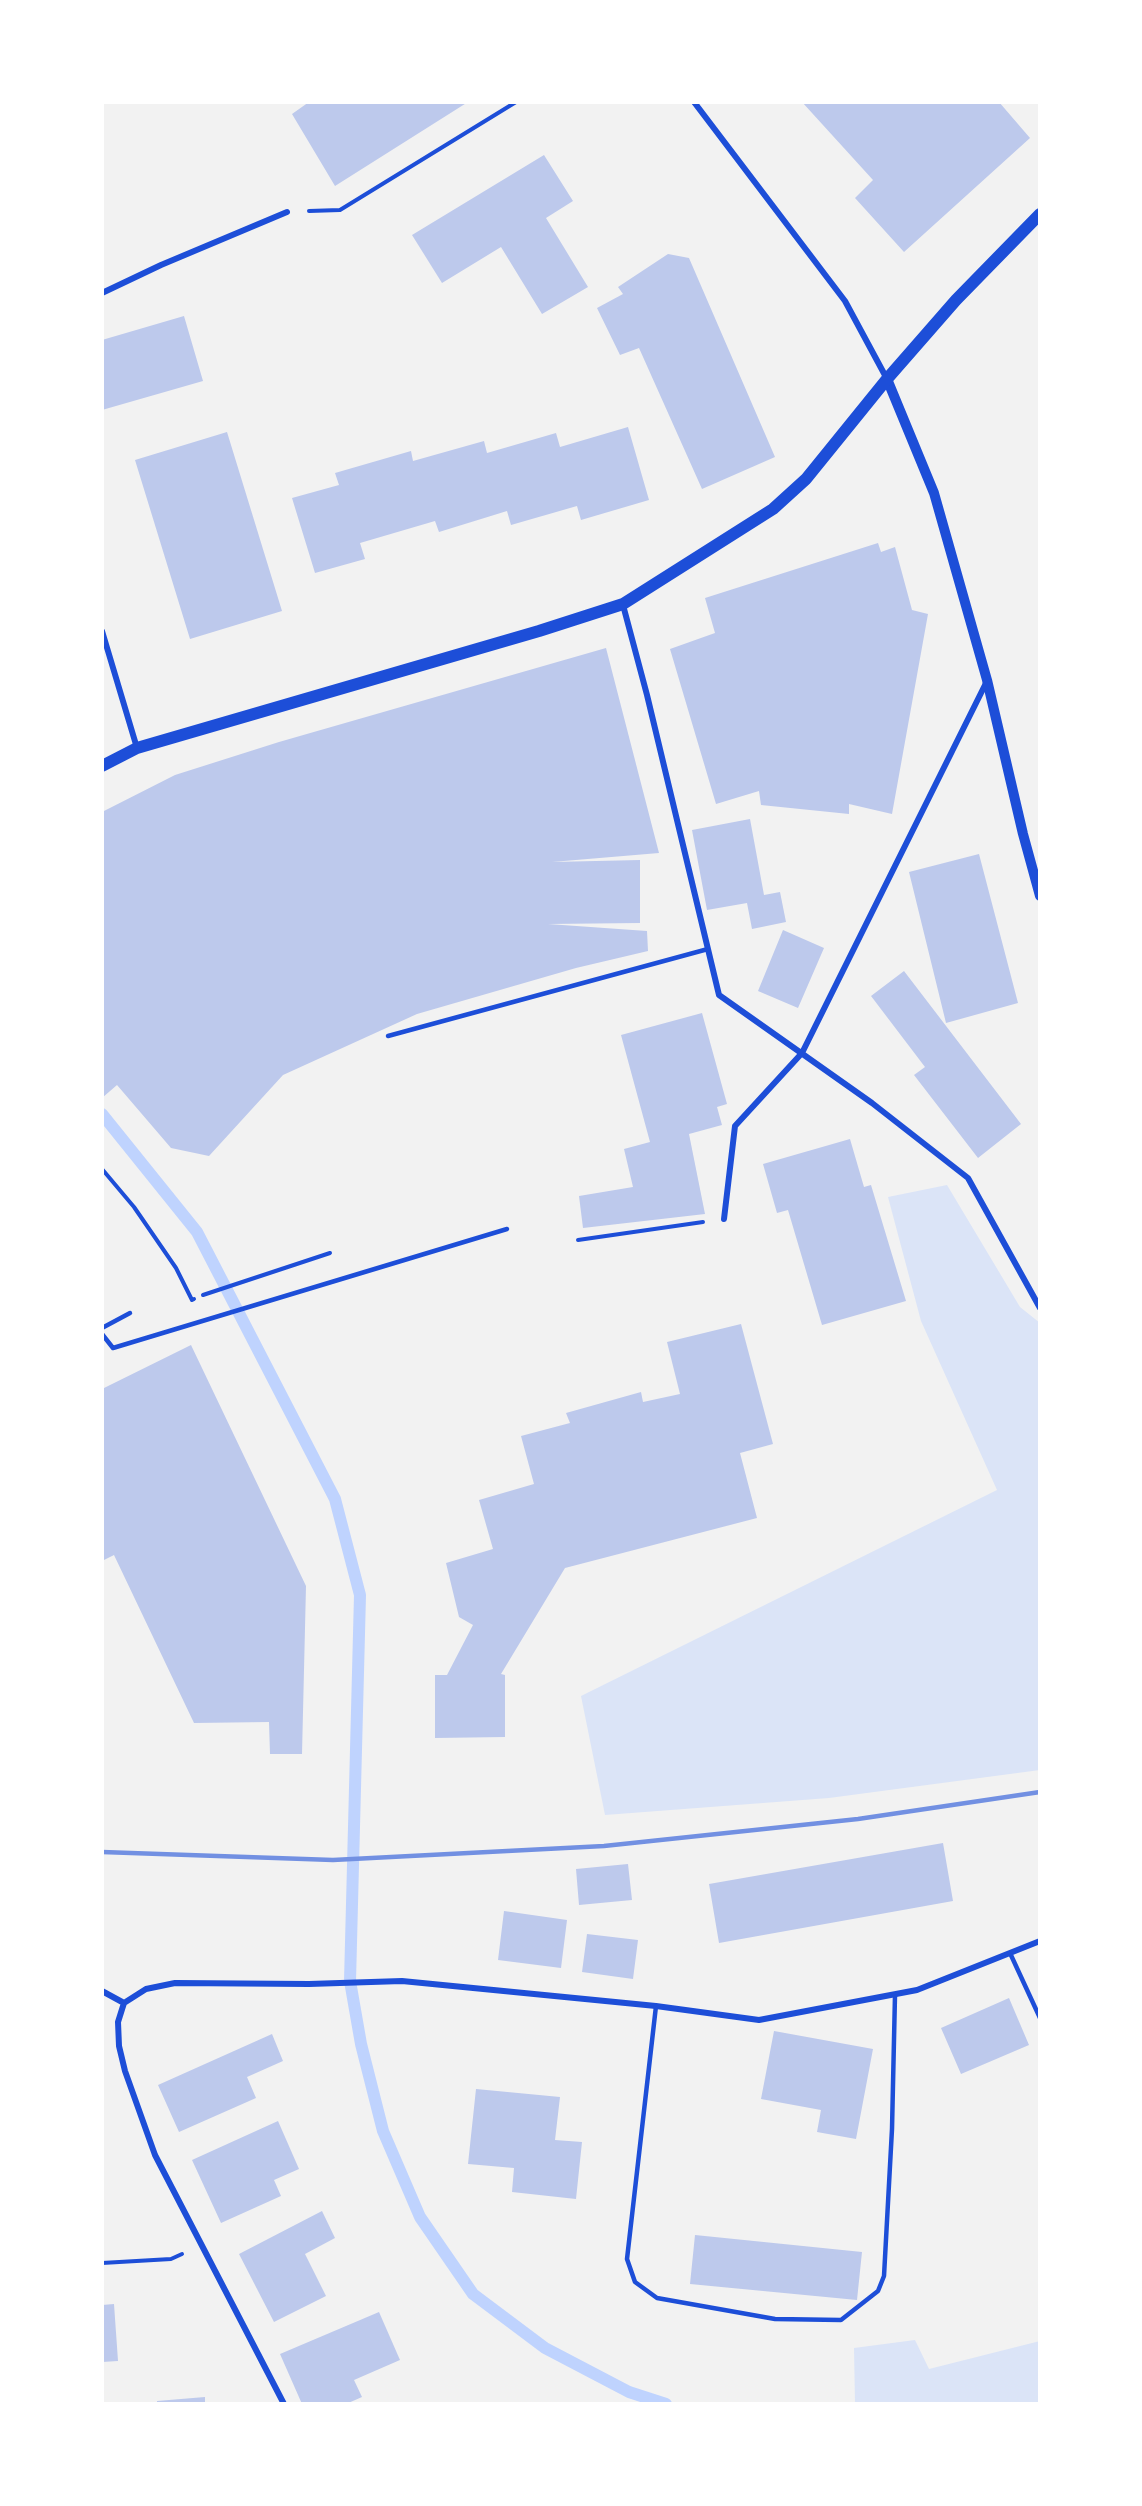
<!DOCTYPE html>
<style>
body{margin:0}
#map{position:relative;width:1142px;height:2506px;overflow:hidden;background:#f2f2f2;font-family:"Source Serif 4",serif}
canvas{display:block}
.frame{position:absolute;inset:0;border:104px solid #fff;pointer-events:none}
</style>
<div id="map">
<canvas width="1142" height="2506"></canvas>
<div class="frame"></div>
</div>
<script>
const g = document.querySelector('canvas').getContext('2d');
g.lineJoin = 'round';
function fillPath(path, color) { g.fillStyle = color; g.fill(path, 'evenodd'); }
const shape = rows => new Path2D(rows.map(r => 'M' + r).join(''));
function stroke(path, color, width, dash) { g.strokeStyle = color; g.lineWidth = width; g.lineCap = dash ? 'butt' : 'round'; g.setLineDash(dash || []); g.stroke(path); }
const green = shape([
 [947,1185,1020,1307,1040,1323,1040,1770,829,1798,605,1815,581,1696,997,1490,921,1321,888,1197],
 [915,2340,929,2369,1040,2341,1040,2404,855,2404,854,2348]
]);
const stream = shape([
 [102,1114,197,1232,335,1499,360,1595,350,1981,361,2044,383,2131,420,2217,473,2294,545,2348,629,2392,666,2404]
]);
const building = shape([
 [309,102,468,102,335,186,292,114],
 [802,102,999,102,1030,138,904,252,855,198,873,180],
 [544,155,573,201,546,218,588,287,542,314,501,247,442,283,412,235],
 [668,254,689,258,775,457,702,489,639,348,620,355,597,308,623,294,618,287],
 [184,316,203,381,102,410,102,340],
 [628,427,649,500,581,520,577,506,511,525,507,511,439,532,435,521,360,543,365,559,315,573,292,498,339,485,335,473,411,451,413,461,484,441,487,453,556,433,560,447],
 [227,432,282,611,190,639,135,460],
 [878,543,881,552,895,547,912,610,928,614,892,814,849,804,849,814,761,805,759,791,716,804,670,649,715,633,705,598],
 [606,648,659,853,552,862,640,860,640,923,548,924,647,931,648,951,576,968,417,1014,283,1075,209,1156,171,1148,117,1085,102,1098,102,812,175,775,279,742],
 [750,819,764,895,780,892,786,922,752,929,747,903,707,910,692,830],
 [979,854,1018,1003,946,1023,909,872],
 [783,930,824,948,798,1008,758,991],
 [904,971,1021,1124,978,1158,914,1075,925,1067,871,996],
 [702,1013,727,1104,717,1107,722,1125,689,1134,705,1214,583,1228,579,1196,633,1187,624,1149,650,1142,621,1035],
 [850,1139,864,1187,871,1185,906,1301,822,1325,788,1210,777,1213,763,1164],
 [741,1324,773,1444,740,1453,757,1518,565,1568,501,1674,505,1675,505,1737,435,1738,435,1675,447,1675,473,1625,459,1617,446,1563,493,1549,479,1500,534,1484,521,1436,570,1423,566,1413,641,1392,643,1402,680,1394,667,1342],
 [191,1345,306,1586,302,1754,270,1754,269,1722,194,1723,114,1555,102,1561,102,1389],
 [943,1843,953,1901,719,1943,709,1884],
 [628,1864,632,1900,579,1905,576,1869],
 [504,1911,567,1920,561,1968,498,1960],
 [587,1934,638,1940,633,1979,582,1972],
 [1009,1998,1029,2045,961,2074,941,2028],
 [774,2031,873,2049,856,2139,817,2132,821,2110,761,2099],
 [272,2034,283,2061,247,2077,256,2098,179,2132,158,2085],
 [476,2089,560,2097,555,2140,582,2142,576,2199,512,2192,514,2168,468,2164],
 [278,2121,299,2169,274,2180,281,2196,221,2223,192,2160],
 [322,2211,335,2238,305,2254,326,2296,274,2322,239,2254],
 [695,2235,862,2252,857,2300,690,2284],
 [114,2304,118,2361,102,2362,102,2305],
 [379,2312,400,2360,354,2380,362,2397,346,2404,302,2404,280,2354],
 [205,2397,205,2404,157,2404,157,2401]
]);
const path = shape([
 [309,211,340,210,516,102],
 [102,1169,134,1207,176,1268,192,1300,194,1299],
 [578,1240,703,1222],
 [203,1295,330,1253],
 [102,2263,171,2259,182,2254]
]);
const service = shape([
 [388,1036,708,949],
 [102,1328,130,1313],
 [102,1334,113,1348,507,1229],
 [1010,1953,1040,2018],
 [656,2006,627,2259,635,2282,657,2298,775,2319,841,2320,878,2291,884,2276,892,2129,895,1995]
]);
const minor = shape([
 [694,102,845,301,887,379],
 [102,293,161,265,287,212],
 [623,605,647,695,719,995,872,1103,968,1178,1040,1308],
 [102,631,137,748],
 [724,1219,735,1126,802,1053,987,681],
 [102,1991,124,2003],
 [284,2404,155,2155,125,2071,119,2046,118,2022,124,2003,146,1989,175,1983,309,1984,402,1981,656,2006,759,2020,917,1990,1040,1941]
]);
const tertiary = shape([
 [887,379,934,493,987,680,1023,834,1040,896]
]);
const secondary = shape([
 [102,766,137,748,539,631,623,604,773,509,806,479,887,379,956,300,1040,214]
]);
const rail = shape([
 [102,1852,333,1860,604,1846,858,1819,1040,1792]
]);
fillPath(green, '#dbe4f7');
stroke(stream, '#bfd3fe', 12);
fillPath(building, '#bdc9ec');
stroke(path, '#1d4ed8', 4);
stroke(service, '#1d4ed8', 4.5);
stroke(minor, '#1d4ed8', 6);
stroke(tertiary, '#1d4ed8', 10);
stroke(secondary, '#1d4ed8', 12);
stroke(rail, '#7290e2', 4.5);
</script>
